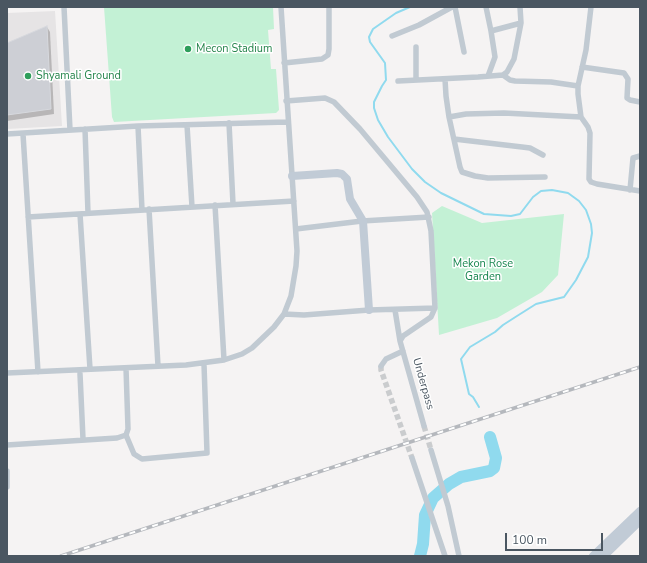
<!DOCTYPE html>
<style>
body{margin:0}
#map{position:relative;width:647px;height:563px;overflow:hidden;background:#f5f3f3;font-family:"Nunito Sans",sans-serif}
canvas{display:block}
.frame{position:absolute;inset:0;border:8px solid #4a5661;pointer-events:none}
.scale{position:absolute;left:505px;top:533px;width:98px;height:18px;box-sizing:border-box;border:2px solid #4a5661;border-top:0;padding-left:5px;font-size:12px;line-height:14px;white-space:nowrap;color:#4a5661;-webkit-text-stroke:3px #fff;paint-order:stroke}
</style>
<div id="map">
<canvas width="647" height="563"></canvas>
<div class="frame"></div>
<div class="scale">100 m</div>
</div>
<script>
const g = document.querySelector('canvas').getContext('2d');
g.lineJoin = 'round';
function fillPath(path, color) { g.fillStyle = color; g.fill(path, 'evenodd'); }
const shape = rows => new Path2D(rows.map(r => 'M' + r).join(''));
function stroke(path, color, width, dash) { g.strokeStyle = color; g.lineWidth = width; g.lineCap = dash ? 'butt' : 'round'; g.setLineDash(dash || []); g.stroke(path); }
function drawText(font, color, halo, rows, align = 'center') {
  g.font = font + ' "Nunito Sans",sans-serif'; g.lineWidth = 3; g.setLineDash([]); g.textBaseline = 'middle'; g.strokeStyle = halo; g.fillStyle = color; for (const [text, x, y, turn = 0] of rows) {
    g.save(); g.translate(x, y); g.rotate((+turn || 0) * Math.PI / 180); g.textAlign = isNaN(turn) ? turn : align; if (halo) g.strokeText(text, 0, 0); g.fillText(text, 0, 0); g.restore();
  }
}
const education = shape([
 [55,11,62,126,7,129,7,13]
]);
const green = shape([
 [104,7,273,7,274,29,268,30,271,69,276,69,279,110,276,113,114,122,112,117],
 [442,206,482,223,564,214,558,275,542,292,497,318,439,335,432,213]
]);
const shadow = shape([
 [47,27,50,32,54,114,7,121,7,44]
]);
const stream = shape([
 [410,7,396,13,373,29,369,37,370,42,385,63,386,80,382,86,374,102,374,108,378,120,388,137,412,169,425,182,441,193,484,214,511,216,520,214,533,197,541,191,552,190,568,193,579,201,586,210,591,224,592,233,588,257,576,280,564,297,536,304,517,316,503,325,495,332,470,347,461,359,469,394,473,397,479,407]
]);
const river = shape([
 [420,556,423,544,425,515,433,498,449,484,461,477,490,471,494,468,496,458,490,437]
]);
const building = shape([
 [47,26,51,109,7,115,7,43,47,26]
]);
const streetTunnel = shape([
 [381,366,381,370,412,458],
 [424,426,431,450]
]);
const street = shape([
 [64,7,70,130],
 [455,7,464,52],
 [486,7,491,31,521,23,520,7],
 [591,7,586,50,578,86,578,94,581,117,588,127,590,133,589,179,591,182,597,184,640,191],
 [392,36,419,25,452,7],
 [416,47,416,80],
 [284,63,322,59,328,55,329,49,329,7],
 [582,67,624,73,628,79,627,98,630,100,640,102],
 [503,75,510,80,515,81,551,82,578,86],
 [488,76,495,57,491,31],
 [445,79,446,96,449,117,460,167,462,172,475,176,488,178,545,177],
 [398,81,478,77,503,75,507,72,514,59,521,23],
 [286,101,325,98,334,102,360,129,417,197,427,212,431,231,435,308,431,317,406,334,403,336,400,341,424,426],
 [449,117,466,114,504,113,581,117],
 [229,123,233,204],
 [187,125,192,207],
 [138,126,142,210],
 [85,129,88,213],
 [7,134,138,126,287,122],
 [23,134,38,372],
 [454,139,522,147,530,148,543,155],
 [630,190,633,158,640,156],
 [215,205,224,360],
 [149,209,158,366],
 [80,214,90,369],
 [28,217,294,201],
 [296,229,362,221,429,217],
 [395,310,400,341],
 [284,314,304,315,369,310,435,308],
 [381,366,386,359,403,351],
 [7,373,186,365,224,360,242,354,252,348,274,327,284,314,291,296,296,266,297,251,281,7],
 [80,374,83,439],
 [126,435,134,454,142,459,207,453,204,364],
 [7,445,117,438,126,435,128,429,126,368],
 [431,450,448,506,459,556],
 [412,458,445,556],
 [7,471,7,487]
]);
const secondary = shape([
 [292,176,337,173,342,174,347,179,350,199,363,221,369,310],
 [593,556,640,511],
 [604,556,640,521]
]);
const rail = shape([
 [61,556,640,367]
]);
const markers = [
 [188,49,4,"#2e9e5b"],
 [28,76,4,"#2e9e5b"]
];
const leisureNames = [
 ["Mecon Stadium",196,49],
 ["Shyamali Ground",36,76]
];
const parkNames = [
 ["Mekon Rose",483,264],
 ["Garden",483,277]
];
const streetNames = [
 ["Underpass",423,384,74]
];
fillPath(education, '#e6e4e5');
fillPath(green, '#c3f1d5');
fillPath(shadow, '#0003');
stroke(stream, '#90daee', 2);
stroke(river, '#90daee', 12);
fillPath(building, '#cdcfd5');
stroke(building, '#d7d9de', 1);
stroke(streetTunnel, '#caccce', 5.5, [5.5, 3]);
stroke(street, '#c1cad2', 5.5);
stroke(secondary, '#c1cbd6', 8);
stroke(rail, '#b5b8bd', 3.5);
stroke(rail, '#fff', 2, [6]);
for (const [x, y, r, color] of markers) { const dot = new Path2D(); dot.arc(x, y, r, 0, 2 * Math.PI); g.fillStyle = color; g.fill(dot); stroke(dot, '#fff', 1.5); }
drawText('11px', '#27864d', '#fff', leisureNames, 'left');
drawText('11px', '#17864f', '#fff', parkNames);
drawText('11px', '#4a5661', '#fff', streetNames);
</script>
